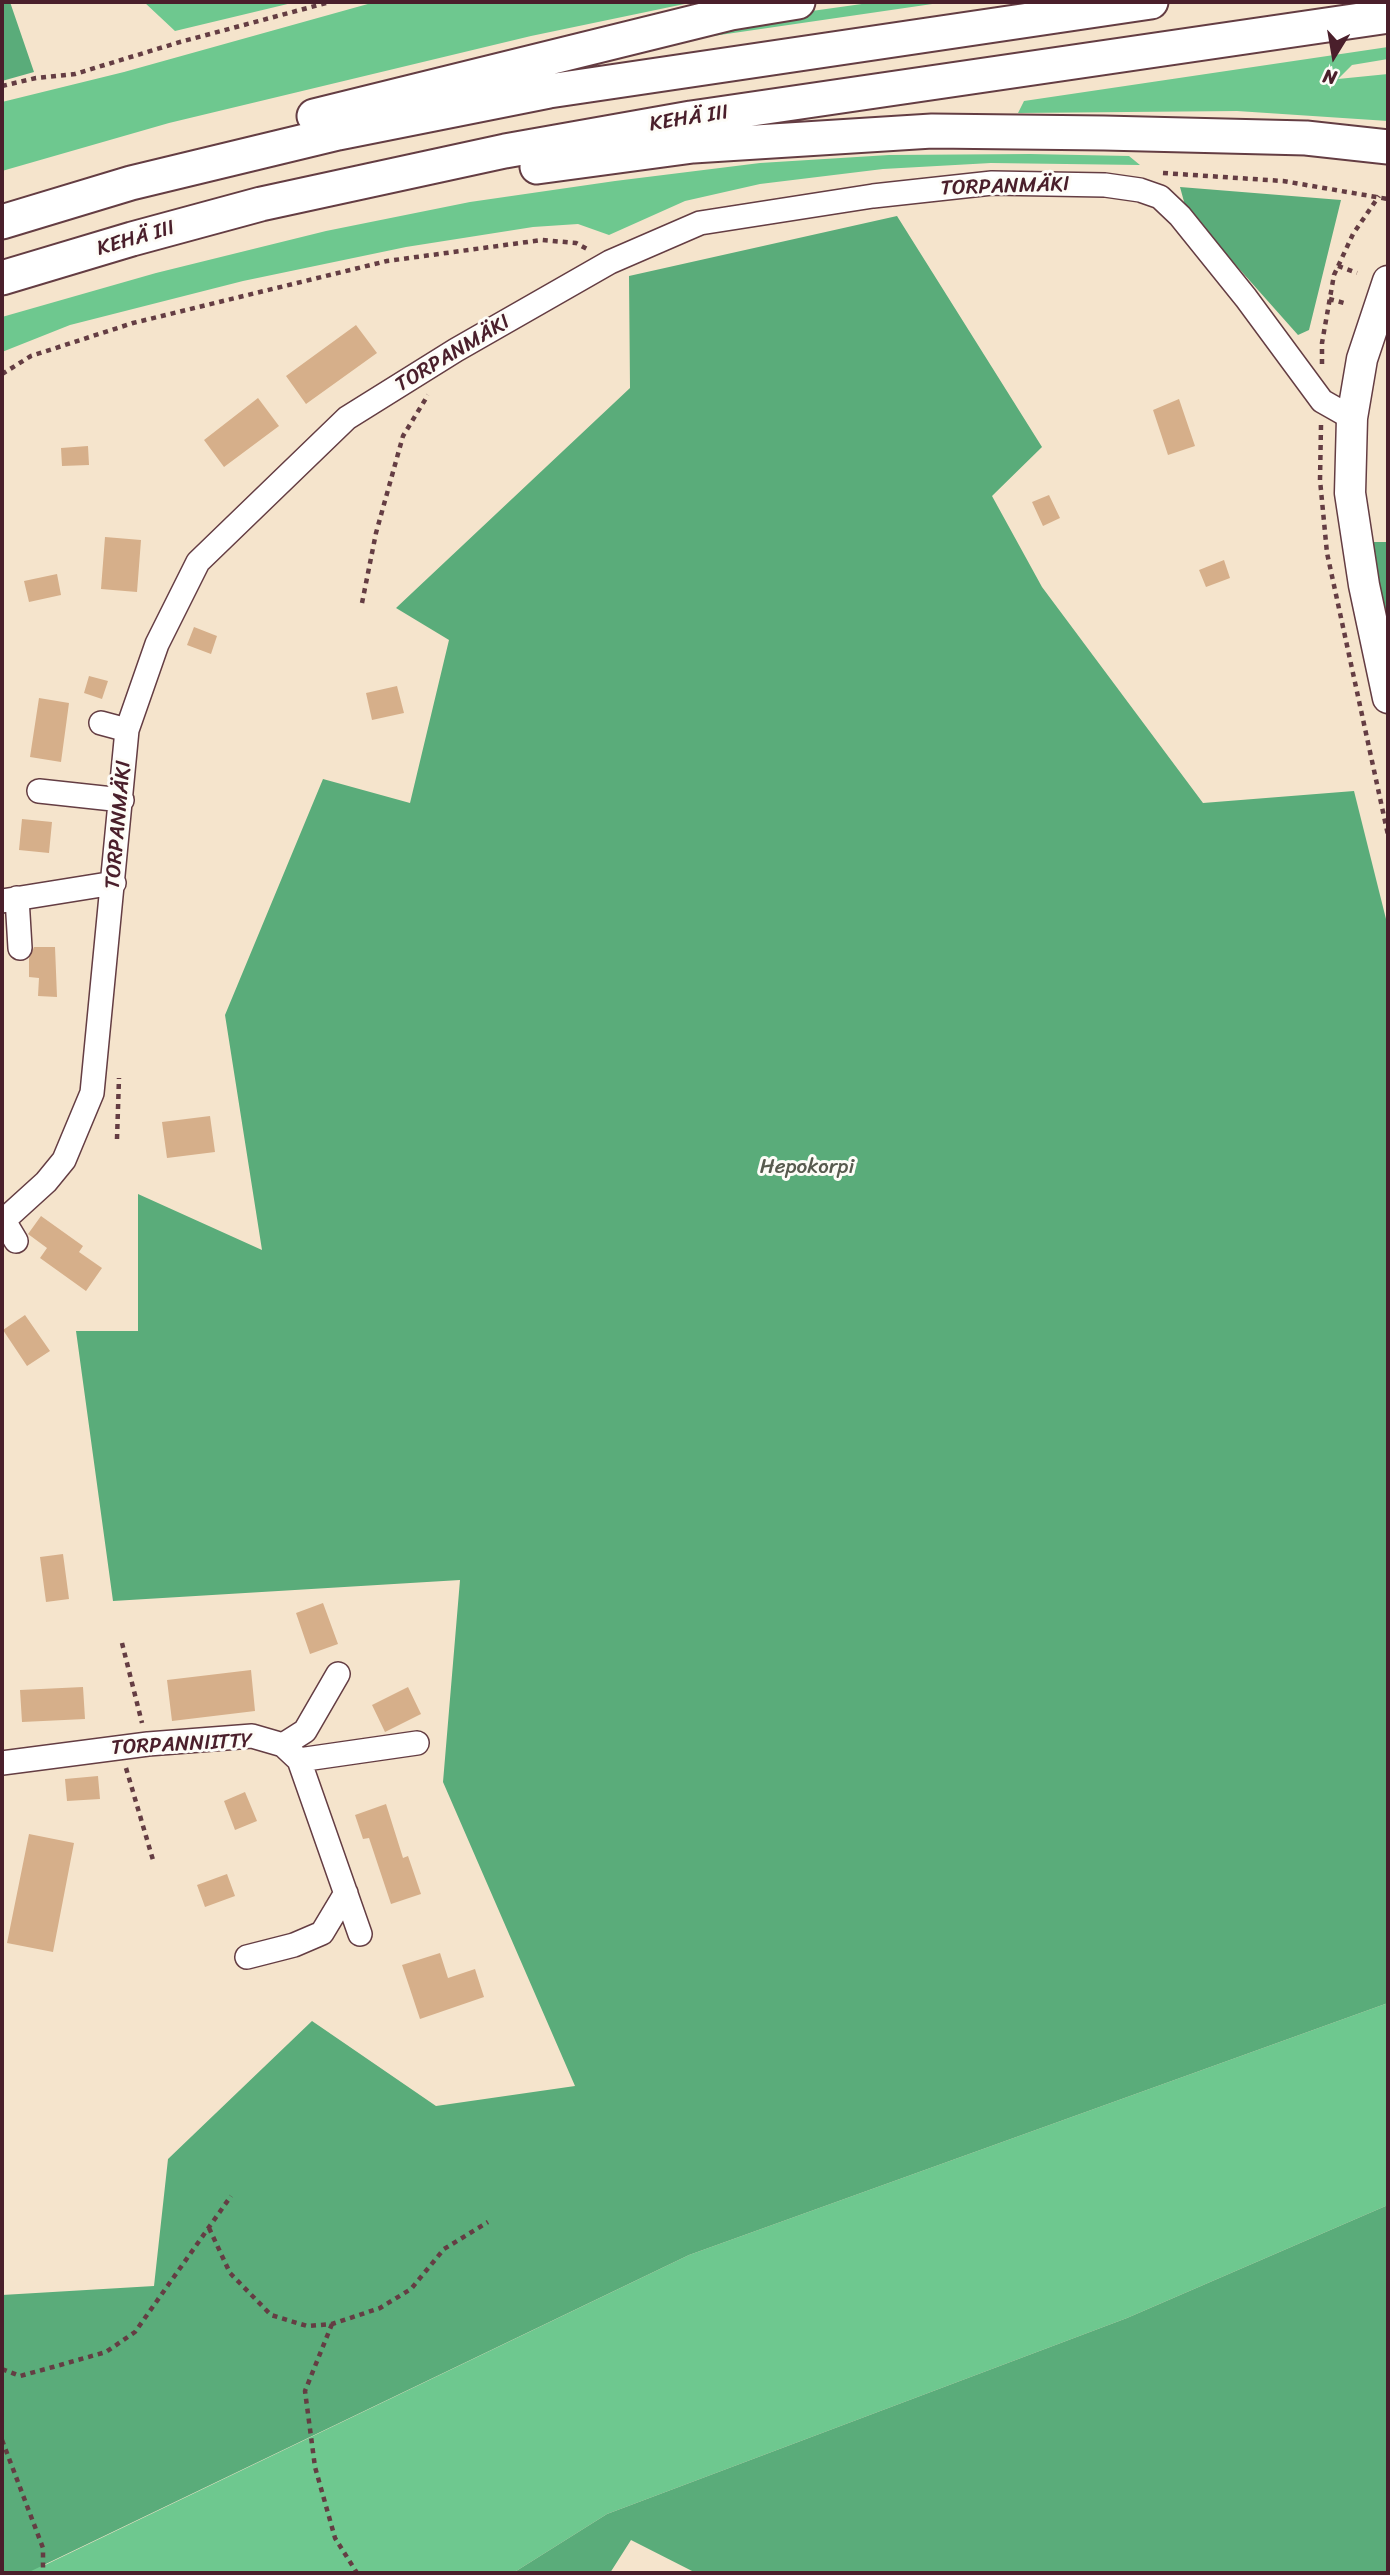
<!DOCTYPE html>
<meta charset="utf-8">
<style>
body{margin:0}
#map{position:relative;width:1390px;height:2575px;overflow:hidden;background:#f5e4cc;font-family:Sriracha,sans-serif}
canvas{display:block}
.frame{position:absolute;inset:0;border:4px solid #4a1f2b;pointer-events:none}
.north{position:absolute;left:1299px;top:21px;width:70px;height:70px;-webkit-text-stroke:5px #fdfcf7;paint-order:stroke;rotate:191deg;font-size:19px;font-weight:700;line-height:28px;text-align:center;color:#4a1f2b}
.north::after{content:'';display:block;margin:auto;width:24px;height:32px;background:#4a1f2b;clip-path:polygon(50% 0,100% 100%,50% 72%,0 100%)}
</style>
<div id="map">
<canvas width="1390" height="2575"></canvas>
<div class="frame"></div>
<div class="north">N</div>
</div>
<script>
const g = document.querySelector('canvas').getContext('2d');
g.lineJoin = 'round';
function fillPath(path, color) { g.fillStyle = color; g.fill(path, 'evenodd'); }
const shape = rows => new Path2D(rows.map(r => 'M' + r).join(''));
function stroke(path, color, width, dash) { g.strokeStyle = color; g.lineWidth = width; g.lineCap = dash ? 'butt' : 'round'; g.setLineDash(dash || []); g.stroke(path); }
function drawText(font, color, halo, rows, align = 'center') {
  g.font = font + ' Sriracha,sans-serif'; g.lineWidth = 6; g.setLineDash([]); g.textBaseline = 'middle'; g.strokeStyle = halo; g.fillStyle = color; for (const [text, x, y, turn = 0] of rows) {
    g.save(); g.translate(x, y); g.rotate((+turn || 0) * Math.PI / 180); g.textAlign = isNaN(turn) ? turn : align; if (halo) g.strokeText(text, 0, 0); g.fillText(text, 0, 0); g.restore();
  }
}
const green = shape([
 [144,2,296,2,175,31],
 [375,2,694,2,531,36,169,123,2,171,2,102,124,72],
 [876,2,946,2,610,51,769,17],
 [1388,47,1388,59,1352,65,1338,79,1388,74,1388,121,1237,111,1018,113,1024,101],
 [1030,154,1129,156,1140,165,991,163,883,169,760,184,685,201,609,235,578,224,533,227,406,247,243,281,70,325,2,352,2,317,156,273,326,231,470,202,615,181,760,163,889,155],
 [1388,2003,1388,2205,1127,2318,607,2514,513,2573,2,2573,2,2390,43,2566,689,2255]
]);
const forest = shape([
 [2,2,10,2,34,72,2,81],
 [1180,187,1341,200,1309,330,1298,335,1186,209],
 [897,216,1042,447,992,496,1042,587,1203,803,1354,791,1388,927,1388,2003,689,2255,27,2573,2,2573,2,2295,154,2286,168,2159,312,2021,436,2106,575,2086,443,1782,460,1580,113,1601,76,1331,138,1331,138,1194,262,1250,225,1015,323,779,410,803,449,640,396,608,630,388,629,276],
 [1370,542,1388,542,1388,636],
 [1388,2205,1388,2573,696,2573,631,2540,610,2573,513,2573,607,2514,1127,2318]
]);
const building = shape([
 [356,325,377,353,306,404,286,376],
 [258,398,279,426,224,467,204,440],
 [1179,399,1195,446,1168,455,1153,410],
 [88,446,89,465,62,466,61,448],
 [1049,495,1060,518,1043,526,1032,502],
 [105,537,141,540,137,592,101,589],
 [1224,560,1230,578,1206,587,1199,570],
 [57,574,61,595,29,602,24,581],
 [194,627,217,636,211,654,187,645],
 [89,676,108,681,102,699,84,693],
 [397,686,404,713,372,720,366,693],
 [39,698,69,703,61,762,30,757],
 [22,819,52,822,49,853,19,850],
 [34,947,55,947,57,997,38,996,39,978,29,977,29,958],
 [210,1116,215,1152,167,1158,162,1122],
 [41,1216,83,1246,79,1252,102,1268,86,1291,40,1258,47,1248,28,1234],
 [25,1315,50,1351,27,1366,3,1330],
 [63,1554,69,1599,46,1602,40,1557],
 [323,1603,338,1644,310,1654,296,1613],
 [251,1670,255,1711,172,1721,167,1680],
 [83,1687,85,1719,22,1722,20,1690],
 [408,1687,421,1714,385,1732,372,1705],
 [98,1776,100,1799,67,1801,65,1779],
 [245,1792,257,1821,235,1830,224,1801],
 [386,1804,403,1858,408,1856,421,1894,391,1904,369,1838,363,1839,355,1815],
 [29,1834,74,1843,53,1952,7,1943],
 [227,1874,235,1896,205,1907,197,1885],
 [440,1953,448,1978,475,1969,484,1997,420,2019,402,1965]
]);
const path = shape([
 [2,86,36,78,75,74,180,42,330,2],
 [1163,173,1283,181,1388,199],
 [1338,266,1357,273],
 [1329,299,1348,304],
 [1322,364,1322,343,1334,275,1353,234,1379,196],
 [2,374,31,356,133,323,387,261,542,240,576,243,589,250],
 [1321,425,1320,480,1327,553,1388,835],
 [362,603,376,533,403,436,428,395],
 [117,1139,119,1078],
 [122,1643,142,1723],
 [126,1768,153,1860],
 [209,2228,230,2273,271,2315,307,2326,332,2324,380,2308,411,2289,444,2249,488,2222],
 [332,2324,305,2391,315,2467,335,2538,357,2573],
 [2,2369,20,2376,53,2367,106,2352,135,2332,231,2196],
 [2,2440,43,2548,43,2573]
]);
const minor = shape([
 [101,723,127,730],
 [39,791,122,800],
 [17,898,20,948],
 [2,901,114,883],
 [4,1221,16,1241],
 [2,1222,46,1182,64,1160,92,1093,127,730,157,644,198,562,347,418,456,350,610,262,700,223,873,196,992,183,1105,185,1140,190,1160,197,1180,216,1246,298,1322,401,1352,418],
 [283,1745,305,1731,338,1674],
 [299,1760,417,1743],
 [2,1763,148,1744,252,1736,283,1745,299,1760,360,1934],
 [247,1957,294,1945,322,1933,346,1893]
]);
const major = shape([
 [1388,281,1362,359,1352,418,1350,493,1364,585,1388,698]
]);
const highway = shape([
 [314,116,731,13,798,2],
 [537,167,693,146,932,131,1104,133,1306,138,1388,147],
 [2,222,131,183,338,133,549,91,1151,2],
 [2,278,132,239,261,204,505,151,691,118,1388,16]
]);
const streetNames = [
 ["KEHÄ III",689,119,-9],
 ["TORPANMÄKI",1005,187,-2],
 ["KEHÄ III",136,239,-16],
 ["TORPANMÄKI",453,354,-31],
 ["TORPANMÄKI",119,825,-85],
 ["TORPANNIITTY",182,1745,-3]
];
const parkNames = [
 ["Hepokorpi",807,1168]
];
fillPath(green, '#6ec88f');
fillPath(forest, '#5aac7a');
fillPath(building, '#d6af8a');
stroke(minor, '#643d43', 26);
stroke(major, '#643d43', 33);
stroke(highway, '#643d43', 37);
stroke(path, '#643d43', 4.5, [5, 5]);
stroke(minor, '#fff', 23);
stroke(major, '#fff', 30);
stroke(highway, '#fff', 33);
drawText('21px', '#4a1f2b', '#fdfcf7', streetNames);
drawText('21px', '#575a4e', '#fdfcf7', parkNames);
</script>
